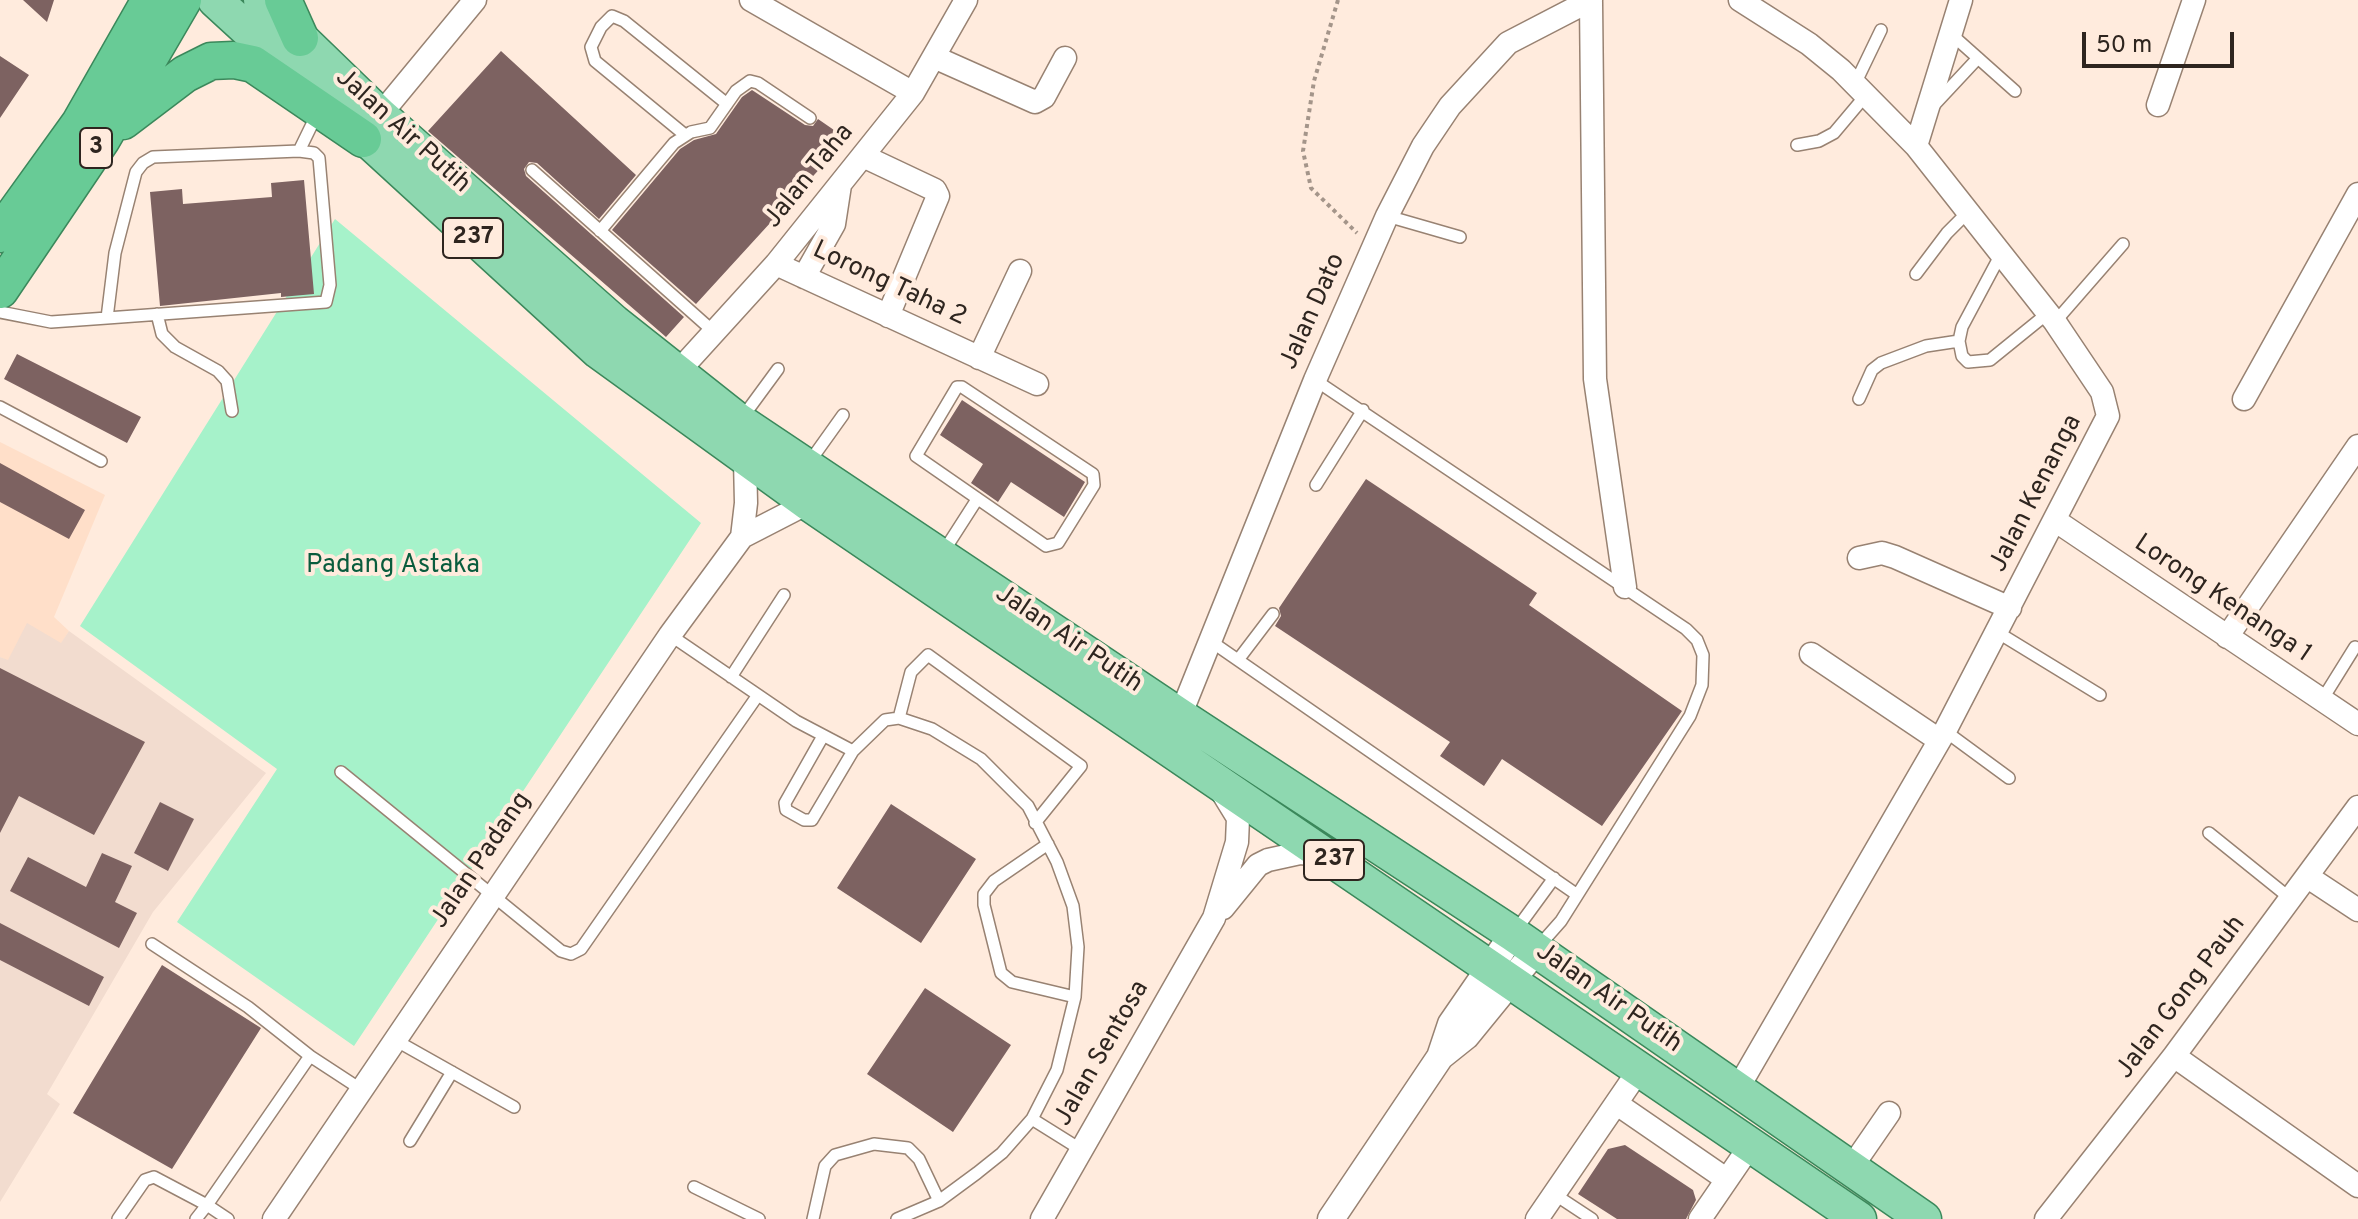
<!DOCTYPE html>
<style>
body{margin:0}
#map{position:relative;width:2358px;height:1219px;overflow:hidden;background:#ffebdd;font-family:Overpass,sans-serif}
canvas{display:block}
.scale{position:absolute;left:2082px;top:32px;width:152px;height:36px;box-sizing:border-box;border:4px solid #2e251f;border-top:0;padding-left:10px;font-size:24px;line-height:28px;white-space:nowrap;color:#2e251f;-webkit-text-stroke:6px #ffebdd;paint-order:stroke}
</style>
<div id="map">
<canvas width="2358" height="1219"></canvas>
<div class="scale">50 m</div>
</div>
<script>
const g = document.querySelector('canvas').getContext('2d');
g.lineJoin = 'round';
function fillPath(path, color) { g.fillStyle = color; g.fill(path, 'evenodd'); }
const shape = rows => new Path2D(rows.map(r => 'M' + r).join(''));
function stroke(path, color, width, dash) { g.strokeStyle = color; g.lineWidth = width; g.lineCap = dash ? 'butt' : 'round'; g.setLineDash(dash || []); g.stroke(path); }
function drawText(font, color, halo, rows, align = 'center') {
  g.font = font + ' Overpass,sans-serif'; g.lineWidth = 8; g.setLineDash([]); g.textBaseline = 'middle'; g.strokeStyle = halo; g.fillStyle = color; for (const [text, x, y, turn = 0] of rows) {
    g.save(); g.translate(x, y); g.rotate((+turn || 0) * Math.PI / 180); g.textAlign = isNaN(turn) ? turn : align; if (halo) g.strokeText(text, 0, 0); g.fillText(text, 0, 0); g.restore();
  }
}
const built = shape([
 [0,442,105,495,54,617,69,631,61,644,7,661,0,657]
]);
const education = shape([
 [27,623,61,643,69,631,266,773,153,912,47,1094,60,1104,0,1202,0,657,8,660]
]);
const green = shape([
 [335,219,701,523,354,1046,177,922,277,769,80,626]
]);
const building = shape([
 [23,0,54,0,47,22],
 [501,51,636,175,599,219,537,163,529,162,524,169,526,176,684,317,666,337,428,131],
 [0,56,29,75,0,118],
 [752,90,805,125,813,126,818,119,847,139,696,304,612,230,680,149,694,140,716,134,742,97],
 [304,180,314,294,281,297,281,293,160,306,150,192,182,189,183,204,272,197,271,183],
 [17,354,141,417,127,443,4,379],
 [962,400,1085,482,1064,517,1011,482,998,502,971,483,983,464,940,435],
 [0,463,85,510,69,539,0,502],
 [1366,479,1537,593,1529,605,1682,711,1602,826,1502,759,1484,786,1440,756,1450,742,1275,626,1281,616,1279,608],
 [0,668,145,742,94,835,19,796,0,833],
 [160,802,194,819,168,871,134,853],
 [891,804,976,859,921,943,837,888],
 [102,853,132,866,115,902,137,913,119,948,10,891,28,857,86,887],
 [0,923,104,977,89,1006,0,960],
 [162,965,261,1028,172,1169,73,1113],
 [925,988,1011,1045,953,1132,867,1074],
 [1625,1145,1693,1190,1696,1200,1686,1219,1617,1219,1578,1194,1608,1149]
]);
const path = shape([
 [1338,0,1314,81,1303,151,1311,188,1357,233]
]);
const service = shape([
 [1951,34,2015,91],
 [1855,84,1881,30],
 [1935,104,1978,58],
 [685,135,595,61,591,47,601,27,612,16,624,21,727,104],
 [1797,145,1819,141,1834,133,1866,95],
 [299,151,314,153,319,158,330,285,326,302,107,318,115,253,136,172,143,163,153,157,299,151],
 [299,151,318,112],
 [532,170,714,332],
 [1387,216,1460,237],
 [600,231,674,143,691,132,710,128,736,91,750,81,758,83,810,118],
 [2001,254,1962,327,1959,341,1962,356,1968,362,1990,360,2048,313],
 [1916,274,1947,233,1968,212],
 [0,312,51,322,107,318],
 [157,314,162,334,175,347,218,371,227,381,232,411],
 [2055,322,2123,244],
 [1315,380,1686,629,1697,640,1703,655,1702,685,1690,716,1561,921,1538,947],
 [957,387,962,387,1093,474,1094,485,1058,543,1046,546,916,456,957,387],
 [1859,399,1872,370,1881,363,1926,346,1959,341],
 [0,407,101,461],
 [742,418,778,369],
 [808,464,843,415],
 [1316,485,1363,410],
 [942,554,976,501],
 [1997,632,2100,695],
 [1209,640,1576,894],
 [1238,660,1273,614],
 [731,677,784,595],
 [758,695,796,721,853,751,885,720,899,718,932,729,981,759,1028,806,1057,862,1073,906,1078,947,1075,997,1057,1070,1032,1119,1080,1149],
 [2322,700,2355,647],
 [899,718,911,672,928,655,1081,766,1035,823],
 [1945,731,2009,778],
 [823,736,785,803,786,810,804,820,812,820,853,751],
 [341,772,561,951,571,954,581,949,758,695,670,635],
 [2209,833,2291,899],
 [1048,844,994,881,984,894,984,905,1001,973,1012,982,1075,997],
 [1516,930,1554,878],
 [152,944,248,1007,310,1056],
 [395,1040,514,1107],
 [410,1141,452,1072],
 [694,1187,759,1219],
 [1554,1194,1592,1219],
 [118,1219,145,1180,154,1177,207,1205,196,1219],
 [228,1219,207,1205,310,1056,362,1090],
 [813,1219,825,1166,835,1155,874,1144,908,1148,919,1159,939,1201],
 [897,1219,939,1201,977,1173,1002,1153,1032,1119]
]);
const minor = shape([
 [751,0,913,93],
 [1591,2,1595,379,1625,587],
 [934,57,1035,102,1044,97,1065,58],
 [2158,105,2194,0],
 [380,115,475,0],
 [1916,146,1961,0],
 [863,156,935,190,938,196,888,316],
 [776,264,1037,384],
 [804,277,834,224,840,185],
 [979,358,1020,271],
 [676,374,776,264,913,93,966,0],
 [2244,399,2358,194],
 [2056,521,2358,724],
 [742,537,746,503,745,460],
 [1859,558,1882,553,1895,557,2010,608],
 [2227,637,2358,446],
 [1811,654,1939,740],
 [1180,716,1315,380,1387,216,1423,146,1450,106,1508,43,1591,0],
 [2308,877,2358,910],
 [1223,908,1258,865,1268,860,1300,853,1322,855],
 [2174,1056,2358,1186],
 [1738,1088,1945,731,2108,416,2102,392,2055,322,1916,146,1841,70,1809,44,1740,0],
 [1617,1104,1726,1179],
 [1851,1168,1889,1113],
 [274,1219,670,635,742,537,808,503],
 [1042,1219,1214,918,1237,842,1238,818,1222,792],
 [1537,1219,1639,1070],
 [1700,1219,1750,1146],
 [2046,1219,2174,1056,2358,807]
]);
const tertiary = shape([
 [1441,1056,1466,1036,1537,949],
 [1331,1219,1440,1057,1451,1024,1513,934]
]);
const primary = shape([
 [215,0,598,351,808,503,1859,1219],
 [261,0,380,115,614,322,739,421,1180,716,1513,934,1924,1219]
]);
const trunk = shape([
 [283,0,300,38],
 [123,121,185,74,211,61,234,60,253,64,363,139],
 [0,234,80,123,150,0],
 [0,290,102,139,183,0]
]);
const shields = [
 [96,148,32],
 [473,238,60],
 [1334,860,60]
];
const shieldNames = [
 ["3",96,148],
 ["237",473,238],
 ["237",1334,860]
];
const streetNames = [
 ["Jalan Air Putih",402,132,42],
 ["Jalan Taha",810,177,-51],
 ["Lorong Taha 2",889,285,25],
 ["Jalan Dato",1314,312,-66],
 ["Jalan Kenanga",2037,494,-63],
 ["Lorong Kenanga 1",2222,600,34],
 ["Jalan Air Putih",1068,640,34],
 ["Jalan Padang",482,861,-56],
 ["Jalan Gong Pauh",2182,998,-53],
 ["Jalan Air Putih",1608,999,35],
 ["Jalan Sentosa",1103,1054,-60]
];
const parkNames = [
 ["Padang Astaka",393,567]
];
fillPath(built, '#ffdfc9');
fillPath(education, '#f2dccf');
fillPath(green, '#a6f2ca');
fillPath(building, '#7d6261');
stroke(service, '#988272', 14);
stroke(minor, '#988272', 25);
stroke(tertiary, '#988272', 29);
stroke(primary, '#3b885b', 37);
stroke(trunk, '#3b885b', 39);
stroke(path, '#a4958a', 4, [4, 4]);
stroke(service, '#fff', 11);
stroke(minor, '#fff', 22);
stroke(tertiary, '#fff', 26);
stroke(primary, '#8ed8b0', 34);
stroke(trunk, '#68cb96', 36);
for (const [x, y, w] of shields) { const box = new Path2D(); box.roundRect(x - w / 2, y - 20, w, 40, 6); g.fillStyle = '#ffebdd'; g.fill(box); stroke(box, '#2e251f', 2); }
drawText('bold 24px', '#2e251f', null, shieldNames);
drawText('26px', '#2e251f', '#ffebdd', streetNames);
drawText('26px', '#095c3d', '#ffebdd', parkNames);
</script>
